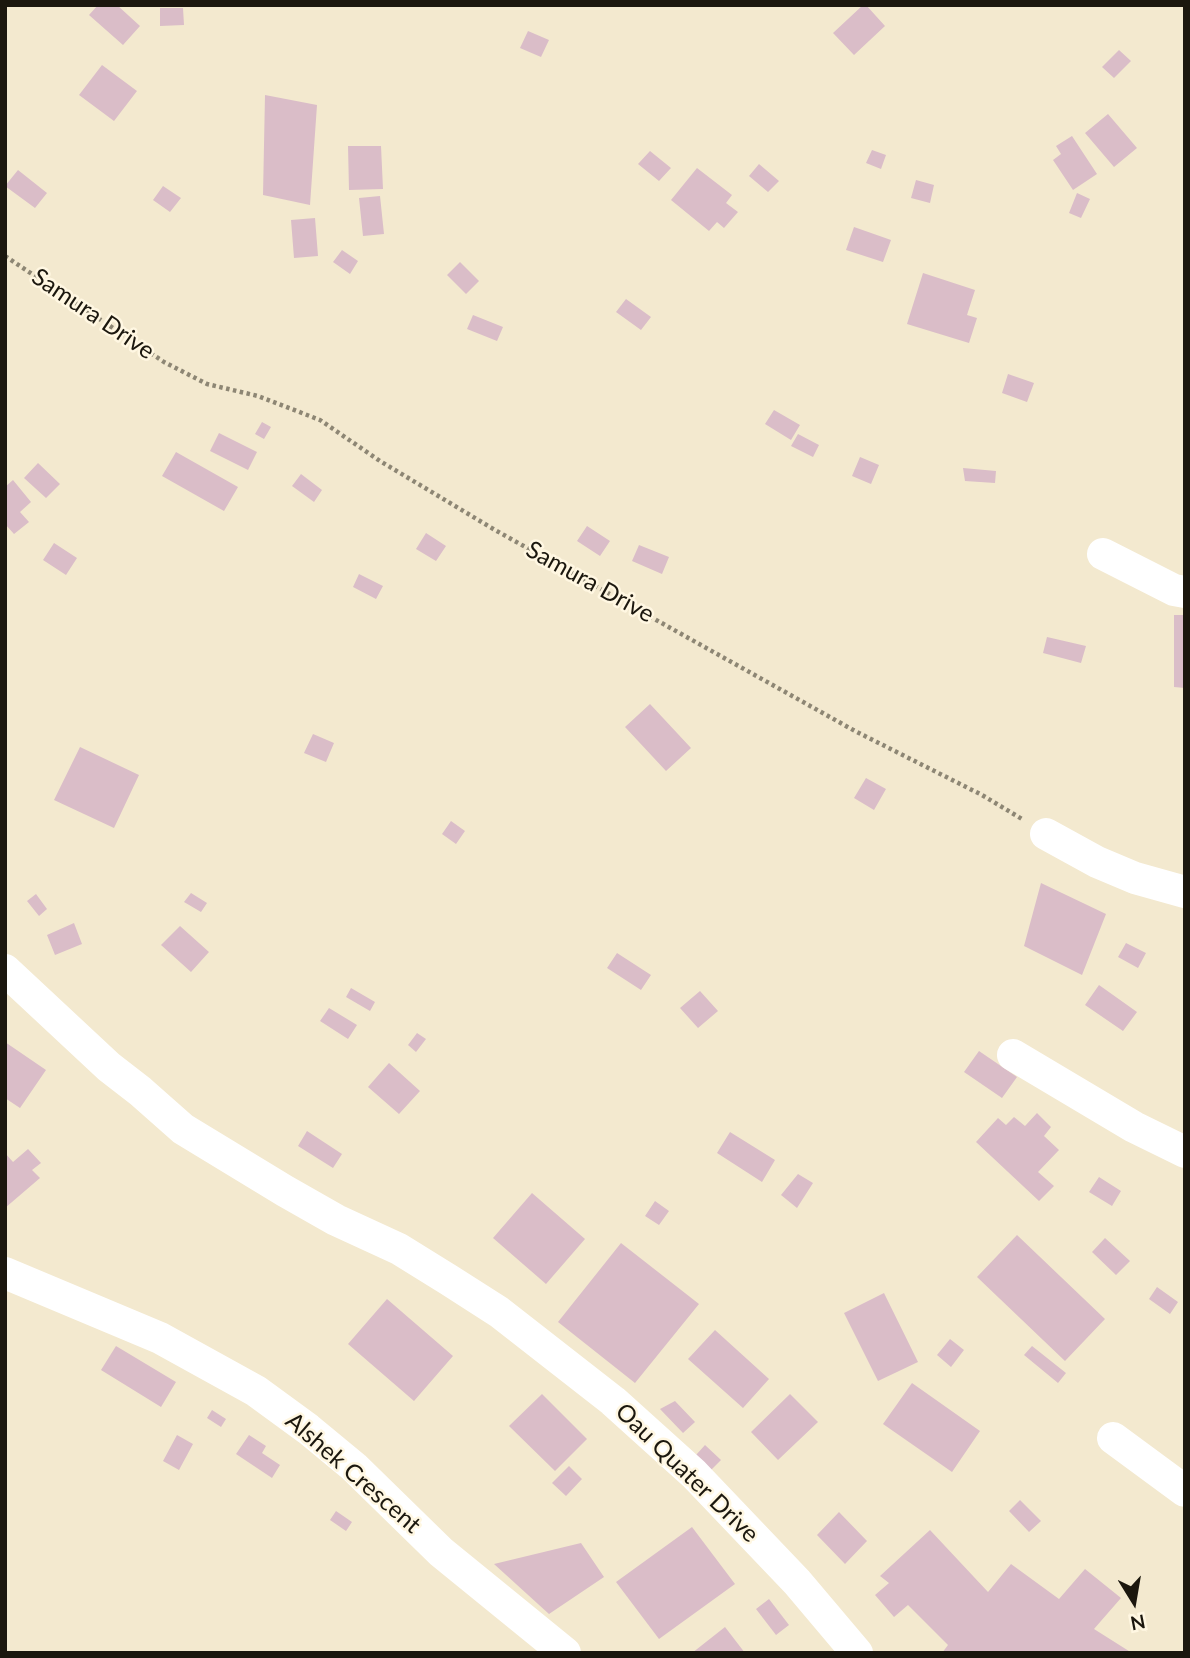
<!DOCTYPE html>
<style>
body{margin:0}
#map{position:relative;width:1190px;height:1658px;overflow:hidden;background:#f3e9cf;font-family:Lato,sans-serif}
canvas{display:block}
.frame{position:absolute;inset:0;border:7px solid #1b170e;pointer-events:none}
.north{position:absolute;left:1099px;top:1567px;width:70px;height:70px;-webkit-text-stroke:5px #fff7e2;paint-order:stroke;rotate:169deg;font-size:19px;font-weight:700;line-height:28px;text-align:center;color:#1b170e}
.north::after{content:'';display:block;margin:auto;width:24px;height:32px;background:#1b170e;clip-path:polygon(50% 0,100% 100%,50% 72%,0 100%)}
</style>
<div id="map">
<canvas width="1190" height="1658"></canvas>
<div class="frame"></div>
<div class="north">N</div>
</div>
<script>
const g = document.querySelector('canvas').getContext('2d');
g.lineJoin = 'round';
function fillPath(path, color) { g.fillStyle = color; g.fill(path, 'evenodd'); }
const shape = rows => new Path2D(rows.map(r => 'M' + r).join(''));
function stroke(path, color, width, dash) { g.strokeStyle = color; g.lineWidth = width; g.lineCap = dash ? 'butt' : 'round'; g.setLineDash(dash || []); g.stroke(path); }
function drawText(font, color, halo, rows, align = 'center') {
  g.font = font + ' Lato,sans-serif'; g.lineWidth = 5; g.setLineDash([]); g.textBaseline = 'middle'; g.strokeStyle = halo; g.fillStyle = color; for (const [text, x, y, turn = 0] of rows) {
    g.save(); g.translate(x, y); g.rotate((+turn || 0) * Math.PI / 180); g.textAlign = isNaN(turn) ? turn : align; if (halo) g.strokeText(text, 0, 0); g.fillText(text, 0, 0); g.restore();
  }
}
const building = shape([
 [98,5,117,5,140,26,123,45,89,15],
 [863,5,866,5,885,26,854,55,833,33],
 [160,8,183,8,184,25,160,26],
 [528,31,549,40,541,57,520,48],
 [1119,50,1131,61,1114,78,1102,67],
 [102,65,137,91,114,121,79,95],
 [265,95,317,105,310,205,263,195],
 [1108,114,1137,148,1114,167,1085,133],
 [1072,136,1097,174,1073,190,1053,160,1061,154,1056,146],
 [348,146,381,146,383,189,349,190],
 [872,150,886,155,881,169,866,163],
 [650,151,671,168,659,181,638,164],
 [759,164,779,181,768,192,749,176],
 [697,168,732,195,726,203,738,212,724,228,717,222,709,231,671,200],
 [18,170,47,193,35,208,5,186],
 [916,180,934,185,930,203,911,198],
 [163,186,181,198,170,212,153,200],
 [1077,193,1090,199,1081,218,1069,213],
 [380,196,384,234,363,236,359,198],
 [315,218,318,256,294,258,291,220],
 [854,227,891,240,883,262,846,250],
 [342,250,358,261,350,274,333,262],
 [460,262,479,281,466,294,447,275],
 [923,273,975,290,967,315,977,318,969,343,907,324],
 [626,299,651,317,641,330,616,312],
 [473,315,503,327,497,341,467,329],
 [1008,374,1034,383,1027,402,1002,393],
 [774,410,800,425,791,440,765,424],
 [262,422,271,427,264,439,255,434],
 [219,433,257,452,248,470,210,451],
 [798,434,819,445,813,457,791,446],
 [176,452,238,487,224,511,162,476],
 [860,457,879,465,871,484,852,476],
 [38,463,60,484,46,498,24,478],
 [963,468,996,471,995,483,965,481],
 [301,474,322,490,314,502,292,486],
 [13,480,31,502,20,512,29,522,14,534,5,524,5,487],
 [587,526,610,541,600,556,577,541],
 [426,533,446,546,436,561,416,549],
 [54,543,77,558,66,575,43,560],
 [639,545,669,557,662,574,632,561],
 [359,574,383,586,376,599,353,587],
 [1174,615,1185,615,1185,688,1174,687],
 [1047,637,1086,646,1081,663,1043,653],
 [650,704,691,748,666,771,625,727],
 [313,734,334,743,326,762,304,753],
 [80,747,139,775,114,828,54,800],
 [866,778,886,789,874,810,854,798],
 [451,821,465,831,456,844,442,834],
 [1041,883,1106,914,1082,975,1024,946],
 [191,893,207,903,201,912,184,902],
 [36,894,47,909,39,916,27,901],
 [74,923,82,944,55,955,47,935],
 [180,926,209,952,191,972,161,945],
 [1126,943,1146,953,1138,968,1118,957],
 [617,953,651,975,641,990,607,968],
 [1099,985,1137,1012,1123,1031,1085,1005],
 [351,988,375,1002,370,1011,346,997],
 [700,991,718,1011,698,1028,680,1008],
 [329,1008,357,1025,348,1039,320,1021],
 [417,1033,426,1039,416,1052,408,1045],
 [5,1042,46,1070,20,1108,5,1098],
 [979,1051,1017,1077,1002,1098,964,1072],
 [389,1063,420,1091,399,1114,368,1087],
 [1037,1113,1051,1127,1044,1136,1059,1150,1038,1172,1054,1186,1039,1201,976,1142,998,1118,1006,1125,1014,1117,1025,1126],
 [307,1131,342,1154,333,1168,298,1146],
 [730,1132,775,1160,762,1182,717,1153],
 [28,1149,41,1163,32,1170,40,1178,5,1208,5,1153,13,1162],
 [798,1174,813,1183,797,1208,781,1195],
 [1099,1177,1121,1191,1112,1206,1089,1192],
 [532,1193,585,1239,546,1284,493,1238],
 [655,1201,669,1211,659,1225,645,1216],
 [1017,1235,1105,1319,1065,1361,977,1277],
 [1105,1238,1130,1261,1116,1275,1092,1252],
 [621,1243,699,1304,635,1383,558,1322],
 [1157,1287,1178,1302,1170,1314,1149,1299],
 [884,1293,918,1362,878,1381,844,1313],
 [387,1299,453,1356,414,1401,348,1344],
 [715,1330,769,1379,743,1408,688,1359],
 [950,1339,964,1350,951,1367,937,1355],
 [116,1346,176,1382,161,1407,101,1370],
 [1032,1346,1066,1373,1058,1383,1024,1355],
 [912,1383,980,1431,952,1472,883,1424],
 [542,1394,587,1439,555,1471,509,1426],
 [790,1394,818,1422,778,1460,751,1432],
 [675,1401,695,1422,683,1433,660,1409],
 [212,1410,226,1419,221,1427,207,1418],
 [177,1435,193,1444,179,1470,163,1461],
 [249,1435,266,1446,262,1453,280,1465,272,1478,236,1454],
 [705,1445,721,1460,711,1470,696,1455],
 [569,1466,582,1479,566,1496,552,1483],
 [1020,1500,1041,1521,1029,1532,1009,1511],
 [336,1511,352,1522,346,1531,330,1520],
 [839,1512,867,1541,845,1564,817,1535],
 [692,1527,735,1584,659,1639,616,1582],
 [930,1530,988,1592,1011,1564,1059,1599,1085,1569,1121,1598,1094,1629,1132,1653,942,1653,948,1645,908,1605,894,1617,875,1595,889,1583,880,1576],
 [581,1543,604,1577,549,1614,494,1564],
 [769,1599,789,1625,776,1635,756,1609],
 [725,1627,745,1653,692,1653]
]);
const path = shape([
 [5,256,164,362,207,384,258,396,320,420,380,461,495,530,855,731,982,795,1022,819]
]);
const street = shape([
 [1103,554,1174,590,1185,592],
 [1046,834,1097,862,1135,878,1185,892],
 [5,970,109,1067,140,1091,183,1129,285,1191,336,1220,399,1249,449,1280,499,1312,613,1401,694,1474,797,1582,857,1653],
 [1013,1055,1134,1127,1185,1152],
 [5,1273,160,1338,256,1391,308,1429,354,1467,441,1552,565,1653],
 [1113,1438,1185,1491]
]);
const streetNames = [
 ["Samura Drive",93,314,34],
 ["Samura Drive",590,582,29],
 ["Alshek Crescent",353,1473,41],
 ["Oau Quater Drive",687,1473,44]
];
fillPath(building, '#dabdc8');
stroke(path, '#8d8674', 4.5, [3.5, 3.5]);
stroke(street, '#fff', 32);
drawText('24px', '#1b170e', '#fff7e2', streetNames);
</script>
